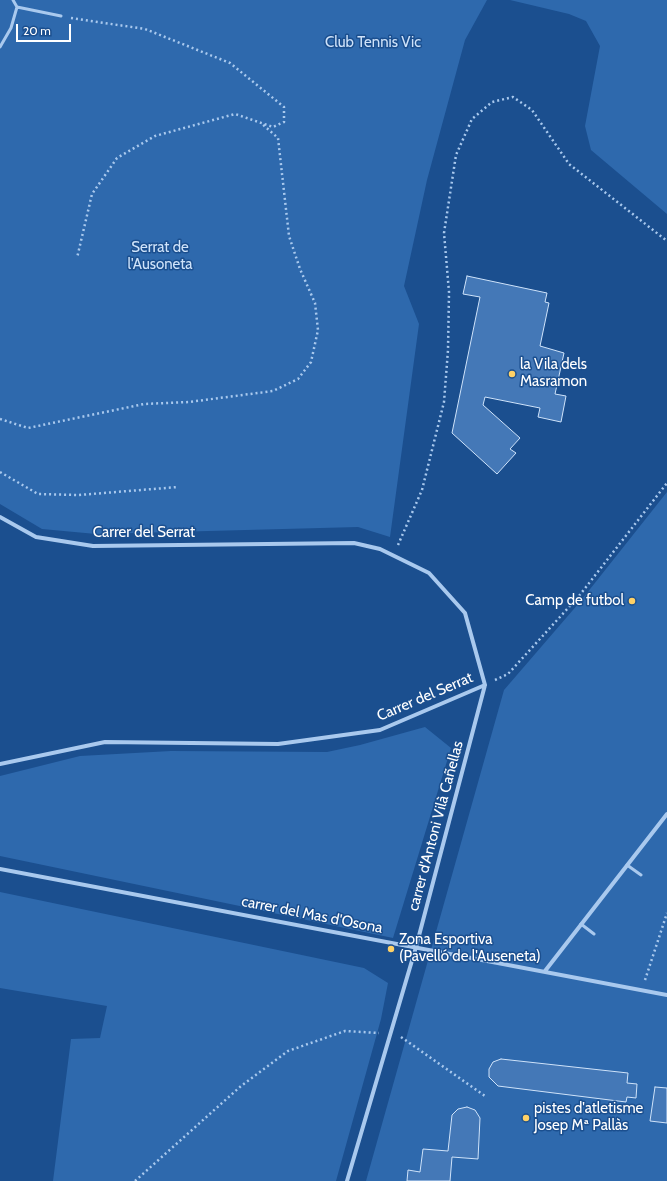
<!DOCTYPE html>
<meta charset="utf-8">
<style>
body{margin:0}
#map{position:relative;width:667px;height:1181px;overflow:hidden;background:#1b4f8f;font-family:Cabin,sans-serif}
canvas{display:block}
.scale{position:absolute;left:16px;top:24px;width:55px;height:18px;box-sizing:border-box;border:2px solid #fff;border-top:0;padding-left:5px;font-size:12px;line-height:14px;white-space:nowrap;color:#fff;-webkit-text-stroke:3px #1b4f8f;paint-order:stroke}
</style>
<div id="map">
<canvas width="667" height="1181"></canvas>
<div class="scale">20 m</div>
</div>
<script>
const g = document.querySelector('canvas').getContext('2d');
g.lineJoin = 'round';
function fillPath(path, color) { g.fillStyle = color; g.fill(path, 'evenodd'); }
const shape = rows => new Path2D(rows.map(r => 'M' + r).join(''));
function stroke(path, color, width, dash) { g.strokeStyle = color; g.lineWidth = width; g.lineCap = dash ? 'butt' : 'round'; g.setLineDash(dash || []); g.stroke(path); }
function drawText(font, color, halo, rows, align = 'center') {
  g.font = font + ' Cabin,sans-serif'; g.lineWidth = 3; g.setLineDash([]); g.textBaseline = 'middle'; g.strokeStyle = halo; g.fillStyle = color; for (const [text, x, y, turn = 0] of rows) {
    g.save(); g.translate(x, y); g.rotate((+turn || 0) * Math.PI / 180); g.textAlign = isNaN(turn) ? turn : align; if (halo) g.strokeText(text, 0, 0); g.fillText(text, 0, 0); g.restore();
  }
}
const green = shape([
 [0,0,487,0,465,40,427,180,404,286,419,324,390,537,358,527,96,534,42,529,0,504],
 [510,0,667,0,667,214,591,150,585,126,600,46,586,21,569,14],
 [667,492,667,1181,366,1181,504,690,579,603],
 [425,727,451,748,393,938,0,856,0,776,80,756,171,751,327,752,360,745],
 [0,892,364,968,388,983,381,1019,336,1181,53,1181,71,1039,100,1038,107,1006,0,988]
]);
const building = shape([
 [467,276,547,293,545,302,549,303,540,346,564,353,555,394,566,396,561,422,538,417,540,408,485,397,483,405,520,438,510,449,516,453,497,474,452,433,480,297,463,294,467,276],
 [501,1059,628,1073,627,1083,637,1084,636,1098,627,1097,626,1102,498,1086,489,1077,489,1069,493,1062,501,1059],
 [655,1087,667,1088,667,1123,650,1121,655,1087],
 [467,1107,475,1110,480,1118,478,1159,452,1157,450,1181,407,1181,408,1170,420,1172,423,1149,448,1151,452,1115,458,1109,467,1107]
]);
const path = shape([
 [71,18,145,29,230,63,284,107,284,122,273,127,235,114,155,136,117,158,92,194,77,258],
 [0,419,28,428,144,404,189,402,273,391,298,379,311,362,318,330,315,303,300,269,289,236,278,138,261,123],
 [0,472,38,494,79,495,178,487],
 [398,545,422,490,444,402,448,350,449,292,444,233,456,155,472,119,492,102,513,97,532,110,569,164,667,241],
 [495,680,508,674,579,596,667,483],
 [645,980,667,913],
 [401,1037,485,1096],
 [135,1181,241,1086,288,1051,345,1031,379,1033]
]);
const lane = shape([
 [17,7,61,16],
 [0,47,11,28,17,7,13,0],
 [627,865,641,875],
 [581,924,594,934]
]);
const street = shape([
 [0,517,36,537,93,546,354,543,380,549,429,573,465,613,485,685],
 [0,764,105,742,278,744,380,730,485,685],
 [0,869,667,995],
 [545,971,667,814],
 [347,1181,416,947,485,685]
]);
const markers = [
 [512,374,4,"#ffd166"],
 [632,601,4,"#ffd166"],
 [391,949,4,"#ffd166"],
 [526,1118,4,"#ffd166"]
];
const parkNames = [
 ["Club Tennis Vic",373,43],
 ["Serrat de",160,248],
 ["l'Ausoneta",160,265]
];
const poiNames = [
 ["la Vila dels",520,365],
 ["Masramon",520,382],
 ["Camp de futbol",624,601,"right"],
 ["Zona Esportiva",399,940],
 ["(Pavelló de l'Auseneta)",399,957],
 ["pistes d'atletisme",534,1109],
 ["Josep Mª Pallàs",534,1126]
];
const streetNames = [
 ["Carrer del Serrat",144,533],
 ["Carrer del Serrat",425,697,-23],
 ["carrer d'Antoni Vilà Cañellas",436,826,-75],
 ["carrer del Mas d'Osona",312,915,11]
];
fillPath(green, '#2e69ad');
fillPath(building, '#4478b7');
stroke(building, '#cfe3fa', 1);
stroke(path, '#a9c9ee', 2.5, [2, 3]);
stroke(lane, '#a9c9ee', 3);
stroke(street, '#a9c9ee', 4);
for (const [x, y, r, color] of markers) { const dot = new Path2D(); dot.arc(x, y, r, 0, 2 * Math.PI); g.fillStyle = color; g.fill(dot); stroke(dot, '#1b4f8f', 1.5); }
drawText('15px', '#cfe3fa', '#1b4f8f', parkNames);
drawText('15px', '#fff', '#1b4f8f', poiNames, 'left');
drawText('15px', '#fff', '#1b4f8f', streetNames);
</script>
